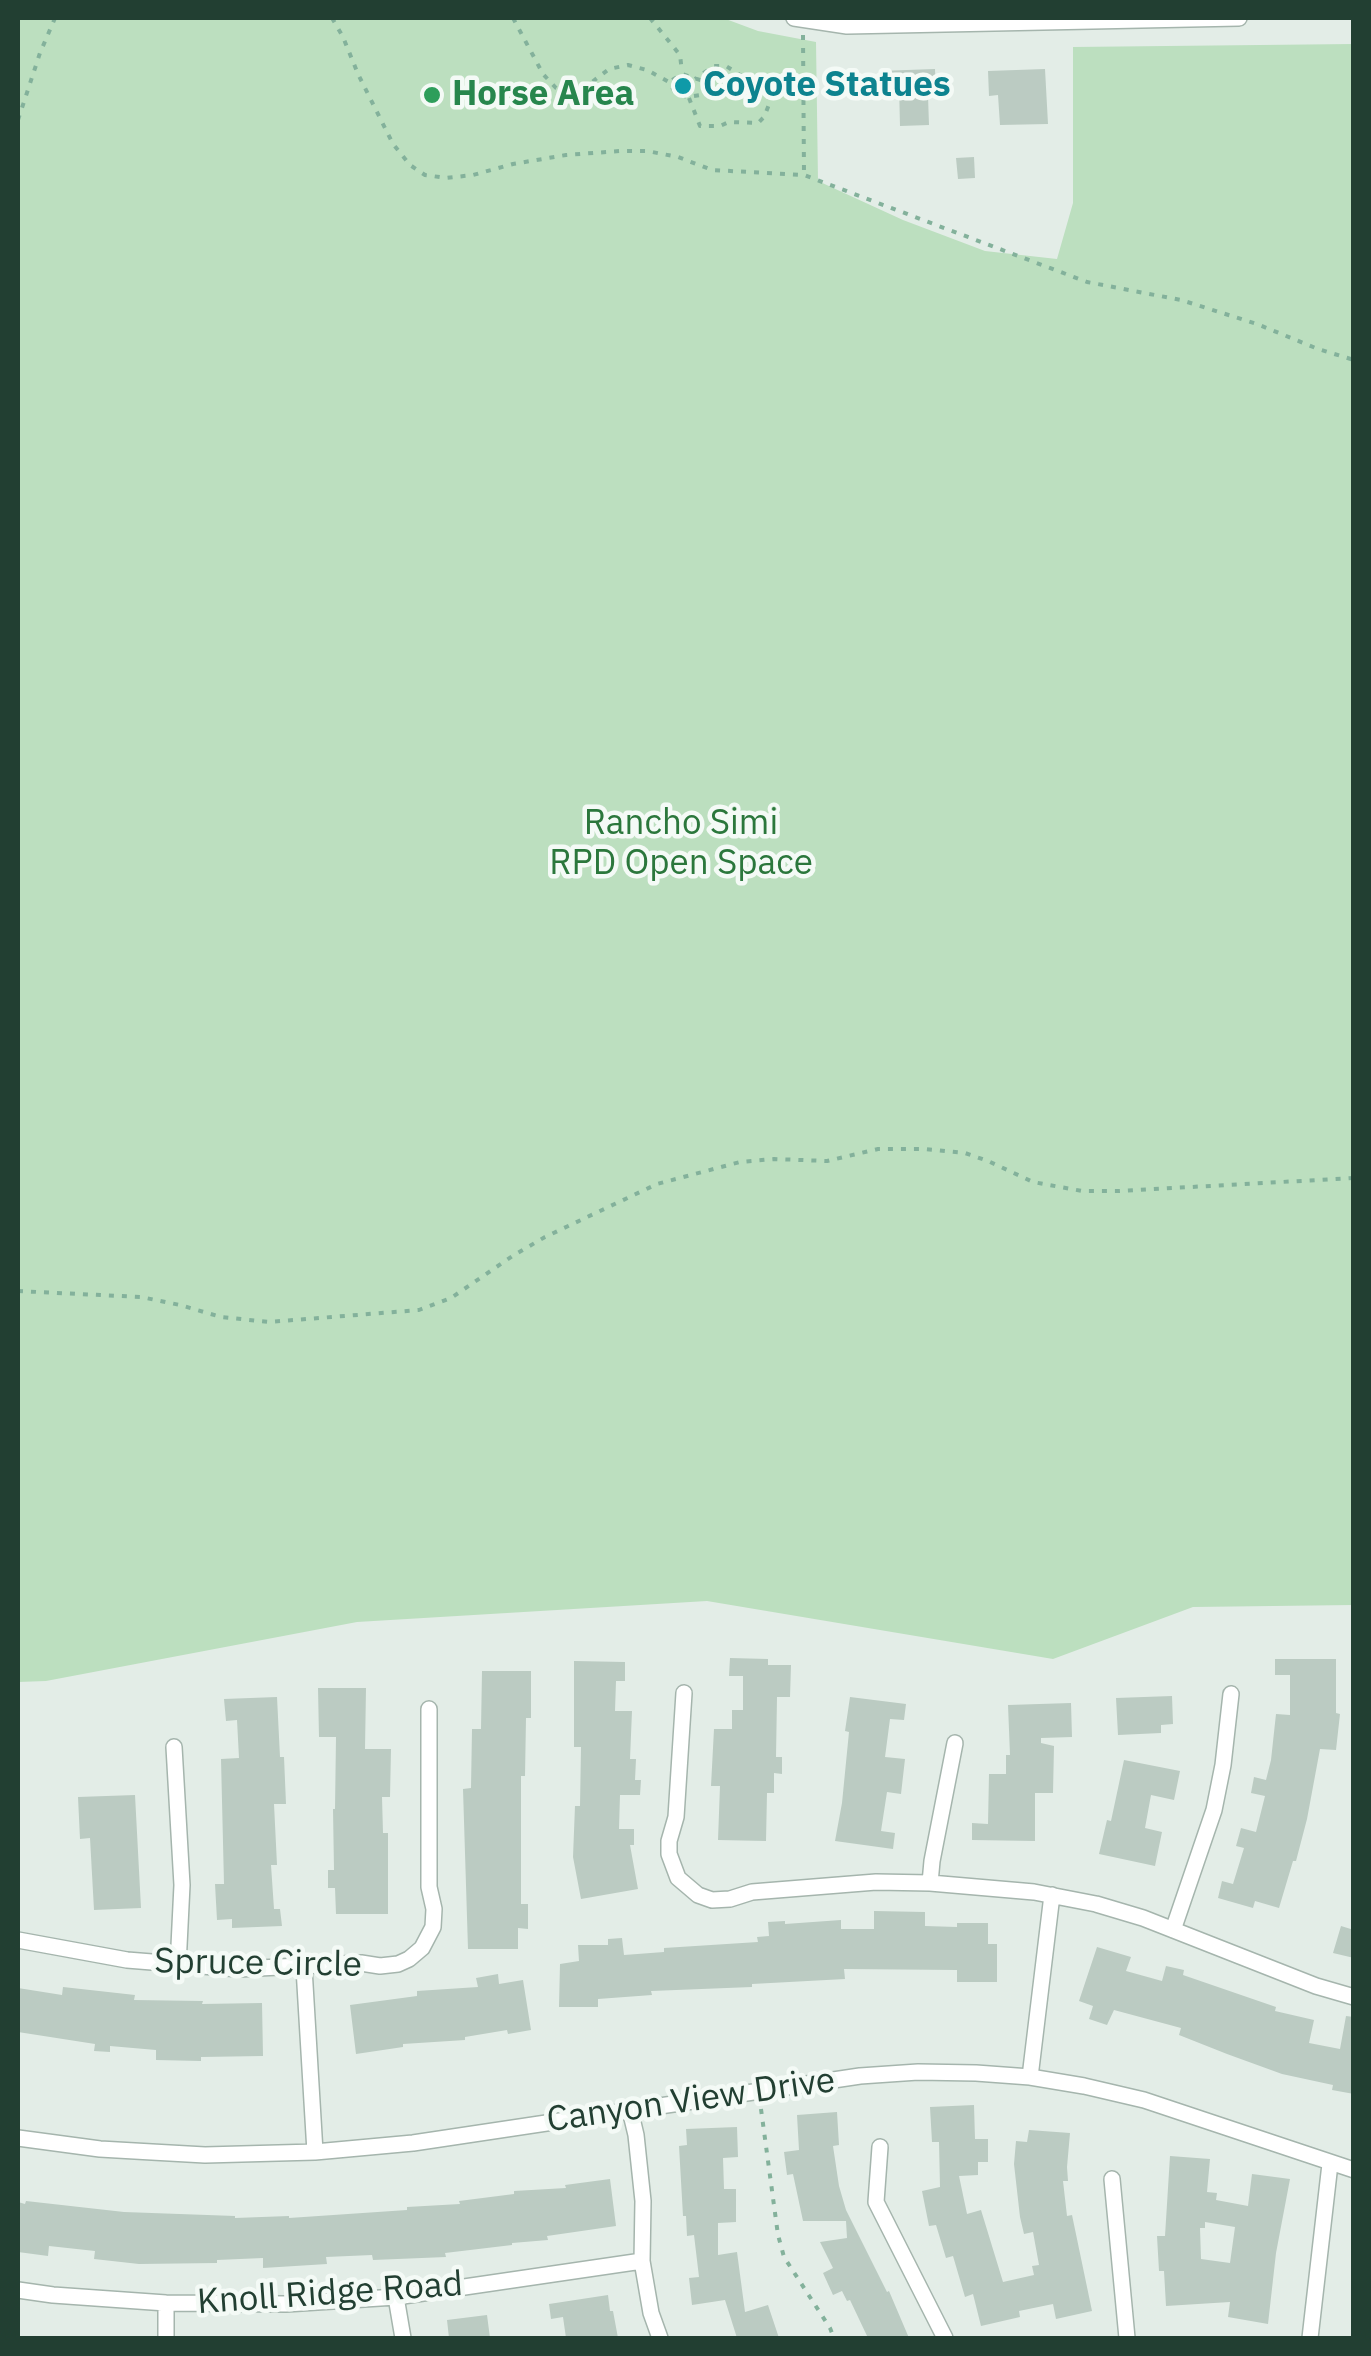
<!DOCTYPE html>
<style>
body{margin:0}
#map{position:relative;width:1371px;height:2356px;overflow:hidden;background:#e3ede7;font-family:"IBM Plex Sans",sans-serif}
canvas{display:block}
.frame{position:absolute;inset:0;border:20px solid #223f32;pointer-events:none}
</style>
<div id="map">
<canvas width="1371" height="2356"></canvas>
<div class="frame"></div>
</div>
<script>
const g = document.querySelector('canvas').getContext('2d');
g.lineJoin = 'round';
function fillPath(path, color) { g.fillStyle = color; g.fill(path, 'evenodd'); }
const shape = rows => new Path2D(rows.map(r => 'M' + r).join(''));
function stroke(path, color, width, dash) { g.strokeStyle = color; g.lineWidth = width; g.lineCap = dash ? 'butt' : 'round'; g.setLineDash(dash || []); g.stroke(path); }
function drawText(font, color, halo, rows, align = 'center') {
  g.font = font + ' "IBM Plex Sans",sans-serif'; g.lineWidth = 9; g.setLineDash([]); g.textBaseline = 'middle'; g.strokeStyle = halo; g.fillStyle = color; for (const [text, x, y, turn = 0] of rows) {
    g.save(); g.translate(x, y); g.rotate((+turn || 0) * Math.PI / 180); g.textAlign = isNaN(turn) ? turn : align; if (halo) g.strokeText(text, 0, 0); g.fillText(text, 0, 0); g.restore();
  }
}
const green = shape([
 [18,18,723,18,758,31,816,42,818,181,903,220,985,251,1057,259,1073,203,1073,47,1353,44,1353,1605,1193,1607,1053,1659,707,1601,357,1622,46,1681,18,1682]
]);
const building = shape([
 [935,69,936,96,928,96,929,125,900,126,899,85,879,86,879,71],
 [1045,69,1048,124,1000,125,998,95,989,96,988,71],
 [974,157,975,178,958,179,956,158],
 [730,1658,768,1659,768,1665,791,1665,790,1697,777,1697,776,1757,782,1757,782,1774,774,1773,774,1793,767,1793,766,1841,718,1840,720,1786,711,1786,714,1729,732,1729,732,1710,743,1710,743,1676,729,1676],
 [1275,1659,1336,1659,1336,1713,1340,1714,1336,1750,1320,1749,1307,1819,1296,1861,1293,1861,1279,1908,1255,1901,1253,1908,1218,1898,1222,1881,1233,1884,1244,1848,1236,1846,1241,1828,1256,1832,1265,1796,1251,1793,1254,1777,1266,1780,1271,1760,1276,1714,1290,1715,1290,1675,1275,1675],
 [574,1661,625,1662,625,1681,616,1681,615,1711,632,1711,630,1759,636,1759,635,1780,641,1780,640,1795,620,1795,619,1829,634,1829,634,1845,630,1845,638,1889,581,1899,573,1857,575,1806,580,1806,581,1747,574,1747],
 [482,1671,531,1671,531,1718,526,1718,525,1776,521,1776,521,1904,528,1904,528,1929,518,1928,518,1949,468,1949,463,1789,471,1788,472,1729,481,1729],
 [318,1688,366,1688,365,1749,391,1749,390,1797,382,1797,383,1833,388,1833,388,1914,336,1914,335,1888,328,1888,328,1870,334,1870,333,1809,335,1809,336,1737,319,1737],
 [1172,1696,1173,1724,1161,1725,1161,1733,1118,1735,1116,1698],
 [277,1697,280,1757,284,1757,286,1804,274,1804,277,1865,271,1865,274,1909,280,1909,282,1926,232,1928,232,1919,217,1920,215,1884,224,1884,221,1759,239,1758,237,1720,226,1721,224,1699],
 [850,1697,906,1704,904,1720,890,1719,885,1757,905,1759,901,1794,887,1792,881,1831,895,1833,893,1849,835,1841,842,1803,849,1732,845,1731],
 [1071,1703,1072,1737,1041,1738,1041,1743,1054,1746,1053,1793,1035,1793,1035,1841,972,1840,972,1823,988,1824,989,1774,1006,1774,1006,1755,1010,1755,1008,1705],
 [1124,1760,1180,1771,1174,1800,1151,1795,1145,1828,1162,1832,1155,1866,1099,1854,1107,1820,1111,1821],
 [135,1795,141,1908,94,1910,90,1838,80,1839,78,1797],
 [874,1911,925,1912,925,1926,957,1927,957,1923,988,1923,988,1944,997,1944,997,1982,957,1982,957,1970,844,1969,845,1979,752,1984,752,1987,651,1991,652,1995,598,1999,598,2007,559,2007,560,1964,579,1961,578,1945,608,1945,608,1939,622,1938,624,1955,664,1952,664,1948,758,1942,757,1937,769,1936,768,1922,785,1921,785,1924,841,1920,841,1929,874,1929],
 [1341,1926,1354,1930,1354,1958,1333,1953],
 [1097,1947,1131,1957,1126,1971,1162,1981,1166,1966,1184,1970,1183,1975,1276,2007,1275,2011,1314,2020,1309,2043,1340,2049,1346,2016,1354,2017,1354,2094,1332,2090,1333,2085,1282,2074,1227,2054,1179,2035,1181,2028,1114,2010,1107,2025,1089,2019,1093,2006,1079,2001],
 [498,1974,499,1984,523,1980,531,2030,508,2034,507,2030,465,2037,465,2040,403,2044,403,2047,356,2054,350,2005,417,1996,417,1991,478,1987,476,1978],
 [63,1987,135,1995,134,2000,203,2001,202,2004,262,2003,263,2056,201,2057,201,2061,156,2060,156,2050,110,2046,110,2052,94,2051,95,2044,18,2032,18,1988,62,1995],
 [974,2105,975,2139,988,2139,988,2162,978,2162,978,2175,959,2176,967,2214,981,2210,1003,2282,1034,2275,1032,2266,1039,2265,1033,2232,1024,2234,1020,2217,1014,2164,1016,2141,1027,2142,1029,2130,1070,2133,1067,2167,1068,2181,1063,2181,1067,2216,1072,2215,1092,2311,1056,2319,1053,2304,1019,2311,1020,2317,981,2326,973,2294,965,2297,953,2256,946,2258,936,2225,929,2226,922,2191,940,2187,939,2142,932,2142,930,2107],
 [837,2112,839,2145,833,2146,839,2186,846,2210,887,2292,889,2291,909,2338,868,2338,850,2300,847,2301,842,2291,833,2295,823,2273,833,2268,820,2242,847,2238,846,2221,803,2221,793,2174,787,2175,784,2152,799,2150,797,2115],
 [737,2127,738,2157,723,2158,724,2189,736,2189,736,2222,718,2223,718,2255,737,2252,745,2312,768,2305,779,2338,737,2338,725,2300,692,2305,689,2278,699,2277,694,2235,687,2236,686,2216,683,2216,679,2146,687,2145,686,2129],
 [1170,2156,1210,2159,1207,2192,1217,2193,1216,2200,1248,2206,1252,2174,1290,2179,1276,2253,1268,2324,1228,2317,1230,2302,1166,2306,1164,2271,1159,2271,1157,2236,1165,2236],
 [1205,2222,1235,2227,1230,2263,1201,2259,1200,2228,1205,2228],
 [610,2179,616,2226,547,2236,548,2240,512,2243,512,2245,445,2253,446,2257,373,2260,372,2255,326,2257,327,2264,263,2268,263,2258,217,2260,217,2263,139,2264,94,2259,95,2251,49,2246,48,2256,18,2252,18,2202,25,2204,26,2201,124,2212,235,2216,235,2218,289,2216,289,2218,407,2210,407,2207,460,2204,459,2201,514,2194,514,2191,566,2188,565,2185],
 [608,2295,610,2311,613,2311,618,2338,566,2338,563,2317,551,2319,549,2304],
 [487,2315,490,2338,449,2338,447,2320]
]);
const path = shape([
 [332,18,343,37,358,74,393,144,410,165,425,175,446,178,473,175,513,164,566,155,620,151,647,151,678,157,712,170,804,175,1087,282,1181,300,1257,324,1318,349,1354,360],
 [513,18,543,74,556,88,575,97,583,97,592,82,609,69,628,65,647,70,669,82,676,94,688,97,701,95,706,89,703,81,682,74,669,82],
 [650,18,680,55,682,72],
 [803,35,804,175],
 [689,98,700,126,720,126,729,122,758,123,764,117,770,102,766,86,748,80,726,66,714,66,695,79],
 [18,120,40,53,55,18],
 [18,1291,141,1297,180,1305,221,1317,269,1322,419,1310,451,1298,514,1255,545,1237,657,1184,740,1162,774,1159,827,1161,878,1149,924,1149,965,1153,988,1161,1033,1182,1082,1191,1118,1191,1354,1178],
 [761,2109,778,2235,784,2257,830,2328,834,2338]
]);
const minor = shape([
 [794,18,847,26,1239,18],
 [684,1693,676,1817,669,1841,669,1854,678,1878,698,1895,712,1900,730,1899,752,1892,876,1882,930,1883,1034,1892,1096,1904,1143,1918,1316,1986,1354,1997],
 [174,1747,182,1885,178,1966],
 [930,1883,932,1861,955,1743],
 [1173,1930,1214,1810,1223,1765,1231,1694],
 [18,1940,127,1960,239,1969,361,1963,380,1966,398,1964,409,1959,422,1948,433,1927,434,1909,429,1887,429,1709],
 [304,1968,315,2152],
 [1030,2077,1052,1895],
 [630,2110,636,2135,643,2201,642,2261,651,2313,660,2338],
 [18,2138,100,2149,152,2152,205,2155,315,2152,413,2143,860,2076,918,2072,976,2073,1030,2077,1084,2086,1144,2100,1354,2170],
 [880,2147,876,2202,945,2338],
 [1112,2179,1127,2338],
 [18,2290,53,2295,166,2303,286,2304,396,2297,642,2261],
 [396,2297,403,2338],
 [166,2338,166,2303],
 [1310,2338,1330,2164]
]);
const markers = [
 [683,86,10,"#0f9aa8"],
 [432,95,10,"#2e9e5b"]
];
const cultureNames = [
 ["Coyote Statues",703,86]
];
const leisureNames = [
 ["Horse Area",452,95]
];
const parkNames = [
 ["Rancho Simi",681,824],
 ["RPD Open Space",681,864]
];
const streetNames = [
 ["Spruce Circle",258,1964,1],
 ["Canyon View Drive",691,2101,-8],
 ["Knoll Ridge Road",330,2294,-4]
];
fillPath(green, '#bcdfbf');
fillPath(building, '#bbcbc2');
stroke(minor, '#a5b5ad', 18);
stroke(path, '#83b19b', 4, [5, 8]);
stroke(minor, '#fff', 15);
for (const [x, y, r, color] of markers) { const dot = new Path2D(); dot.arc(x, y, r, 0, 2 * Math.PI); g.fillStyle = color; g.fill(dot); stroke(dot, '#f4faf6', 4); }
drawText('bold 35px', '#0d838f', '#f4faf6', cultureNames, 'left');
drawText('bold 35px', '#27864d', '#f4faf6', leisureNames, 'left');
drawText('35px', '#2b773c', '#f4faf6', parkNames);
drawText('35px', '#223f32', '#f4faf6', streetNames);
</script>
